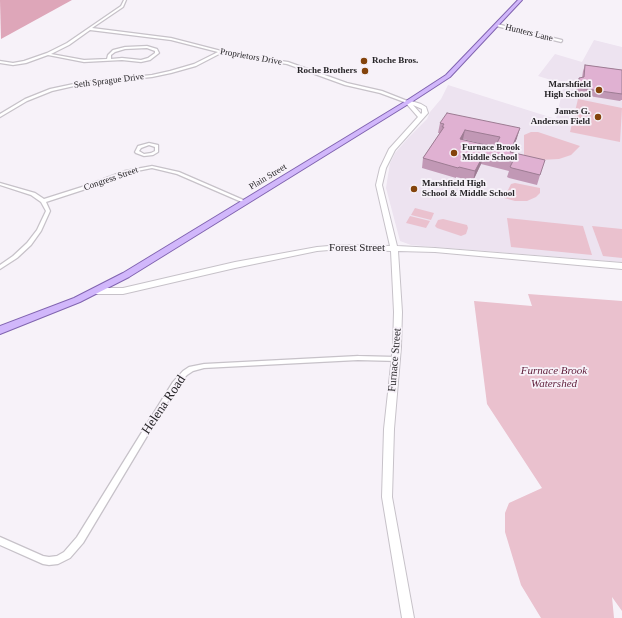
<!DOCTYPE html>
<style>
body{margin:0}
canvas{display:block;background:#f7f2f9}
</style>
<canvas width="622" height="618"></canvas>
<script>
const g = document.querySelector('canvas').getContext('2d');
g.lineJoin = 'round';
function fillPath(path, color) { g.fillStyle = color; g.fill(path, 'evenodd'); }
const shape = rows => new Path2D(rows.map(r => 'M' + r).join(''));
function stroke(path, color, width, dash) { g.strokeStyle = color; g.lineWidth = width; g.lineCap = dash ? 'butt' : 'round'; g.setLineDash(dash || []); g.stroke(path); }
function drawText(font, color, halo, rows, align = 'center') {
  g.font = font + ' "Times New Roman",serif'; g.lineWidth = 3.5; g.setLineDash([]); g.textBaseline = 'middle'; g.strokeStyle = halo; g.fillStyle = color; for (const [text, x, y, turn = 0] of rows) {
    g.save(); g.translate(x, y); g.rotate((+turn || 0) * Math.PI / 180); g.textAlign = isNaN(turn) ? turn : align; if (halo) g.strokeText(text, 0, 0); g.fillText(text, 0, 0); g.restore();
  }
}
const built = shape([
 [594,40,622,47,622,262,411,245,400,241,386,188,390,163,395,153,409,137,427,119,430,112,441,99,448,85,556,119,564,84,538,76,555,54,582,62]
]);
const green = shape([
 [578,99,622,108,620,142,570,132],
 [531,132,538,132,580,146,571,155,559,159,540,160,524,157,524,135],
 [515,183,540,188,540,193,536,197,527,201,515,201,504,198,511,184],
 [415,208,434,213,431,220,411,215],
 [410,216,430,221,426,228,406,223],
 [507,218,583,226,592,255,511,247],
 [443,219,467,225,468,228,466,234,461,236,437,228,435,226,438,220],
 [592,226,622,229,622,258,603,256],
 [528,294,622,301,622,611,612,597,614,618,541,618,521,585,505,532,505,513,509,503,542,488,487,404,474,301,532,306]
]);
const forest = shape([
 [0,0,72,0,1,39]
]);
const street = shape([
 [124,0,126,0,123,7,92,28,171,38,233,54,288,62,347,83,382,91,410,102,407,103,380,93,345,85,287,64,233,56,221,53,196,66,171,73,152,77,83,84,52,91,27,101,0,117,0,114,25,99,50,89,83,82,152,75,170,71,194,64,218,52,171,40,90,30,69,45,51,54,84,60,107,59,108,55,113,50,125,47,147,46,157,49,159,53,150,60,141,62,122,60,84,62,48,55,26,63,13,65,0,63,0,61,13,63,24,61,47,53,67,43,121,6,124,0],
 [147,48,155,51,155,53,148,58,141,60,122,58,111,59,111,55,115,52,125,49,147,48],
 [497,24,562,40,562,41,561,42,496,26,497,24],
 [149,143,158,145,158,152,153,155,144,156,136,153,135,152,138,146,149,143],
 [149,145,155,147,155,151,151,153,144,154,139,151,141,148,149,145],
 [152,166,179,172,248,202,246,203,244,203,177,174,152,168,127,173,89,188,46,202,50,211,41,231,31,245,17,258,0,269,0,265,13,256,27,243,37,230,46,211,41,202,31,195,0,185,0,183,35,193,44,199,85,186,125,171,152,166],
 [358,356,396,357,398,357,399,359,398,361,396,361,358,360,204,368,193,371,187,375,177,386,83,543,70,558,58,564,49,565,43,564,0,545,0,537,43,556,49,557,57,556,64,552,77,537,173,382,183,371,189,367,204,364,358,356]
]);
const secondary = shape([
 [408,100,421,104,426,107,428,113,395,150,386,168,382,185,397,246,435,248,622,263,622,269,435,252,398,251,402,312,401,347,394,429,392,497,414,618,402,618,382,497,384,429,393,347,394,312,391,251,341,249,317,251,235,268,123,294,95,294,91,291,95,288,123,288,235,262,317,247,341,245,390,246,376,185,380,168,389,149,418,117,405,102,408,100],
 [413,105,422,109,422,113,421,114,413,105]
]);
const primary = shape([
 [518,0,522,0,450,77,410,103,129,277,80,302,0,334,0,326,74,298,123,273,406,101,446,75,518,0]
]);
const wall = shape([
 [585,65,622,70,622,100,621,100,620,101,576,94,576,85,579,78,582,78,583,71],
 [440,123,517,138,511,152,540,175,537,185,509,178,507,177,509,171,481,164,473,181,456,177,456,178,422,168,423,158,440,133,438,133],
 [463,139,495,147,463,140]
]);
const shadedWall = shape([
 [520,128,517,138,507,161,510,152],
 [465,130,463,139,458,149,460,139],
 [484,154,481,164,473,181,475,171]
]);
const building = shape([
 [585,65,622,70,622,94,579,88,579,78,584,77,585,65],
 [447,113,520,128,510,152,545,160,540,175,512,168,510,167,513,161,484,154,475,171,459,167,458,168,423,158,444,127,442,127,444,124,440,123,447,113],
 [465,130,500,137,495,147,460,139,465,130]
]);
const markers = [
 [364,61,4,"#84440c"],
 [365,71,4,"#84440c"],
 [599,90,4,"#84440c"],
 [598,117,4,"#84440c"],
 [454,153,4,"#84440c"],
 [414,189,4,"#84440c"]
];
const farStreetnames = [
 ["Hunters Lane",529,33,14],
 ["Proprietors Drive",251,57,10],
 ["Seth Sprague Drive",109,81,-7],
 ["Plain Street",268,177,-31],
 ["Congress Street",111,179,-19]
];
const farPoinames = [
 ["Roche Bros.",372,61],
 ["Roche Brothers",357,71,"right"],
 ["Marshfield",591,85,"right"],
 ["High School",591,95,"right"],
 ["James G.",590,112,"right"],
 ["Anderson Field",590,122,"right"],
 ["Furnace Brook",462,148],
 ["Middle School",462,158],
 ["Marshfield High",422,184],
 ["School & Middle School",422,194]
];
const streetNames = [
 ["Forest Street",357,248],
 ["Furnace Street",395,360,-85]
];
const parkNames = [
 ["Furnace Brook",554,371],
 ["Watershed",554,384]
];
const nearStreetnames = [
 ["Helena Road",164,405,-56]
];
fillPath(built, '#ede3f0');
fillPath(green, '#eac1ce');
fillPath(forest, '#dea6b9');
stroke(street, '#c7c2c9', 2.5);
stroke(secondary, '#c7c2c9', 2);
stroke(primary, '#8164b0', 2);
fillPath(street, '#fff');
fillPath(secondary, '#fff');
fillPath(primary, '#d1b7fb');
fillPath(wall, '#c198b5');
fillPath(shadedWall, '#9d7c93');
fillPath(building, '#e0b1d2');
stroke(building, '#9d7c93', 1);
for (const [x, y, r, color] of markers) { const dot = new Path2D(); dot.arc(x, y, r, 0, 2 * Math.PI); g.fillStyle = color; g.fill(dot); stroke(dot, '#f7f2f9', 1.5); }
drawText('9px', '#262427', '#f7f2f9', farStreetnames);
drawText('bold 9px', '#262427', '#f7f2f9', farPoinames, 'left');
drawText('11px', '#262427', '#f7f2f9', streetNames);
drawText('italic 11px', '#5e1d39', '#f7f2f9', parkNames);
drawText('13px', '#262427', '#f7f2f9', nearStreetnames);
</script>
